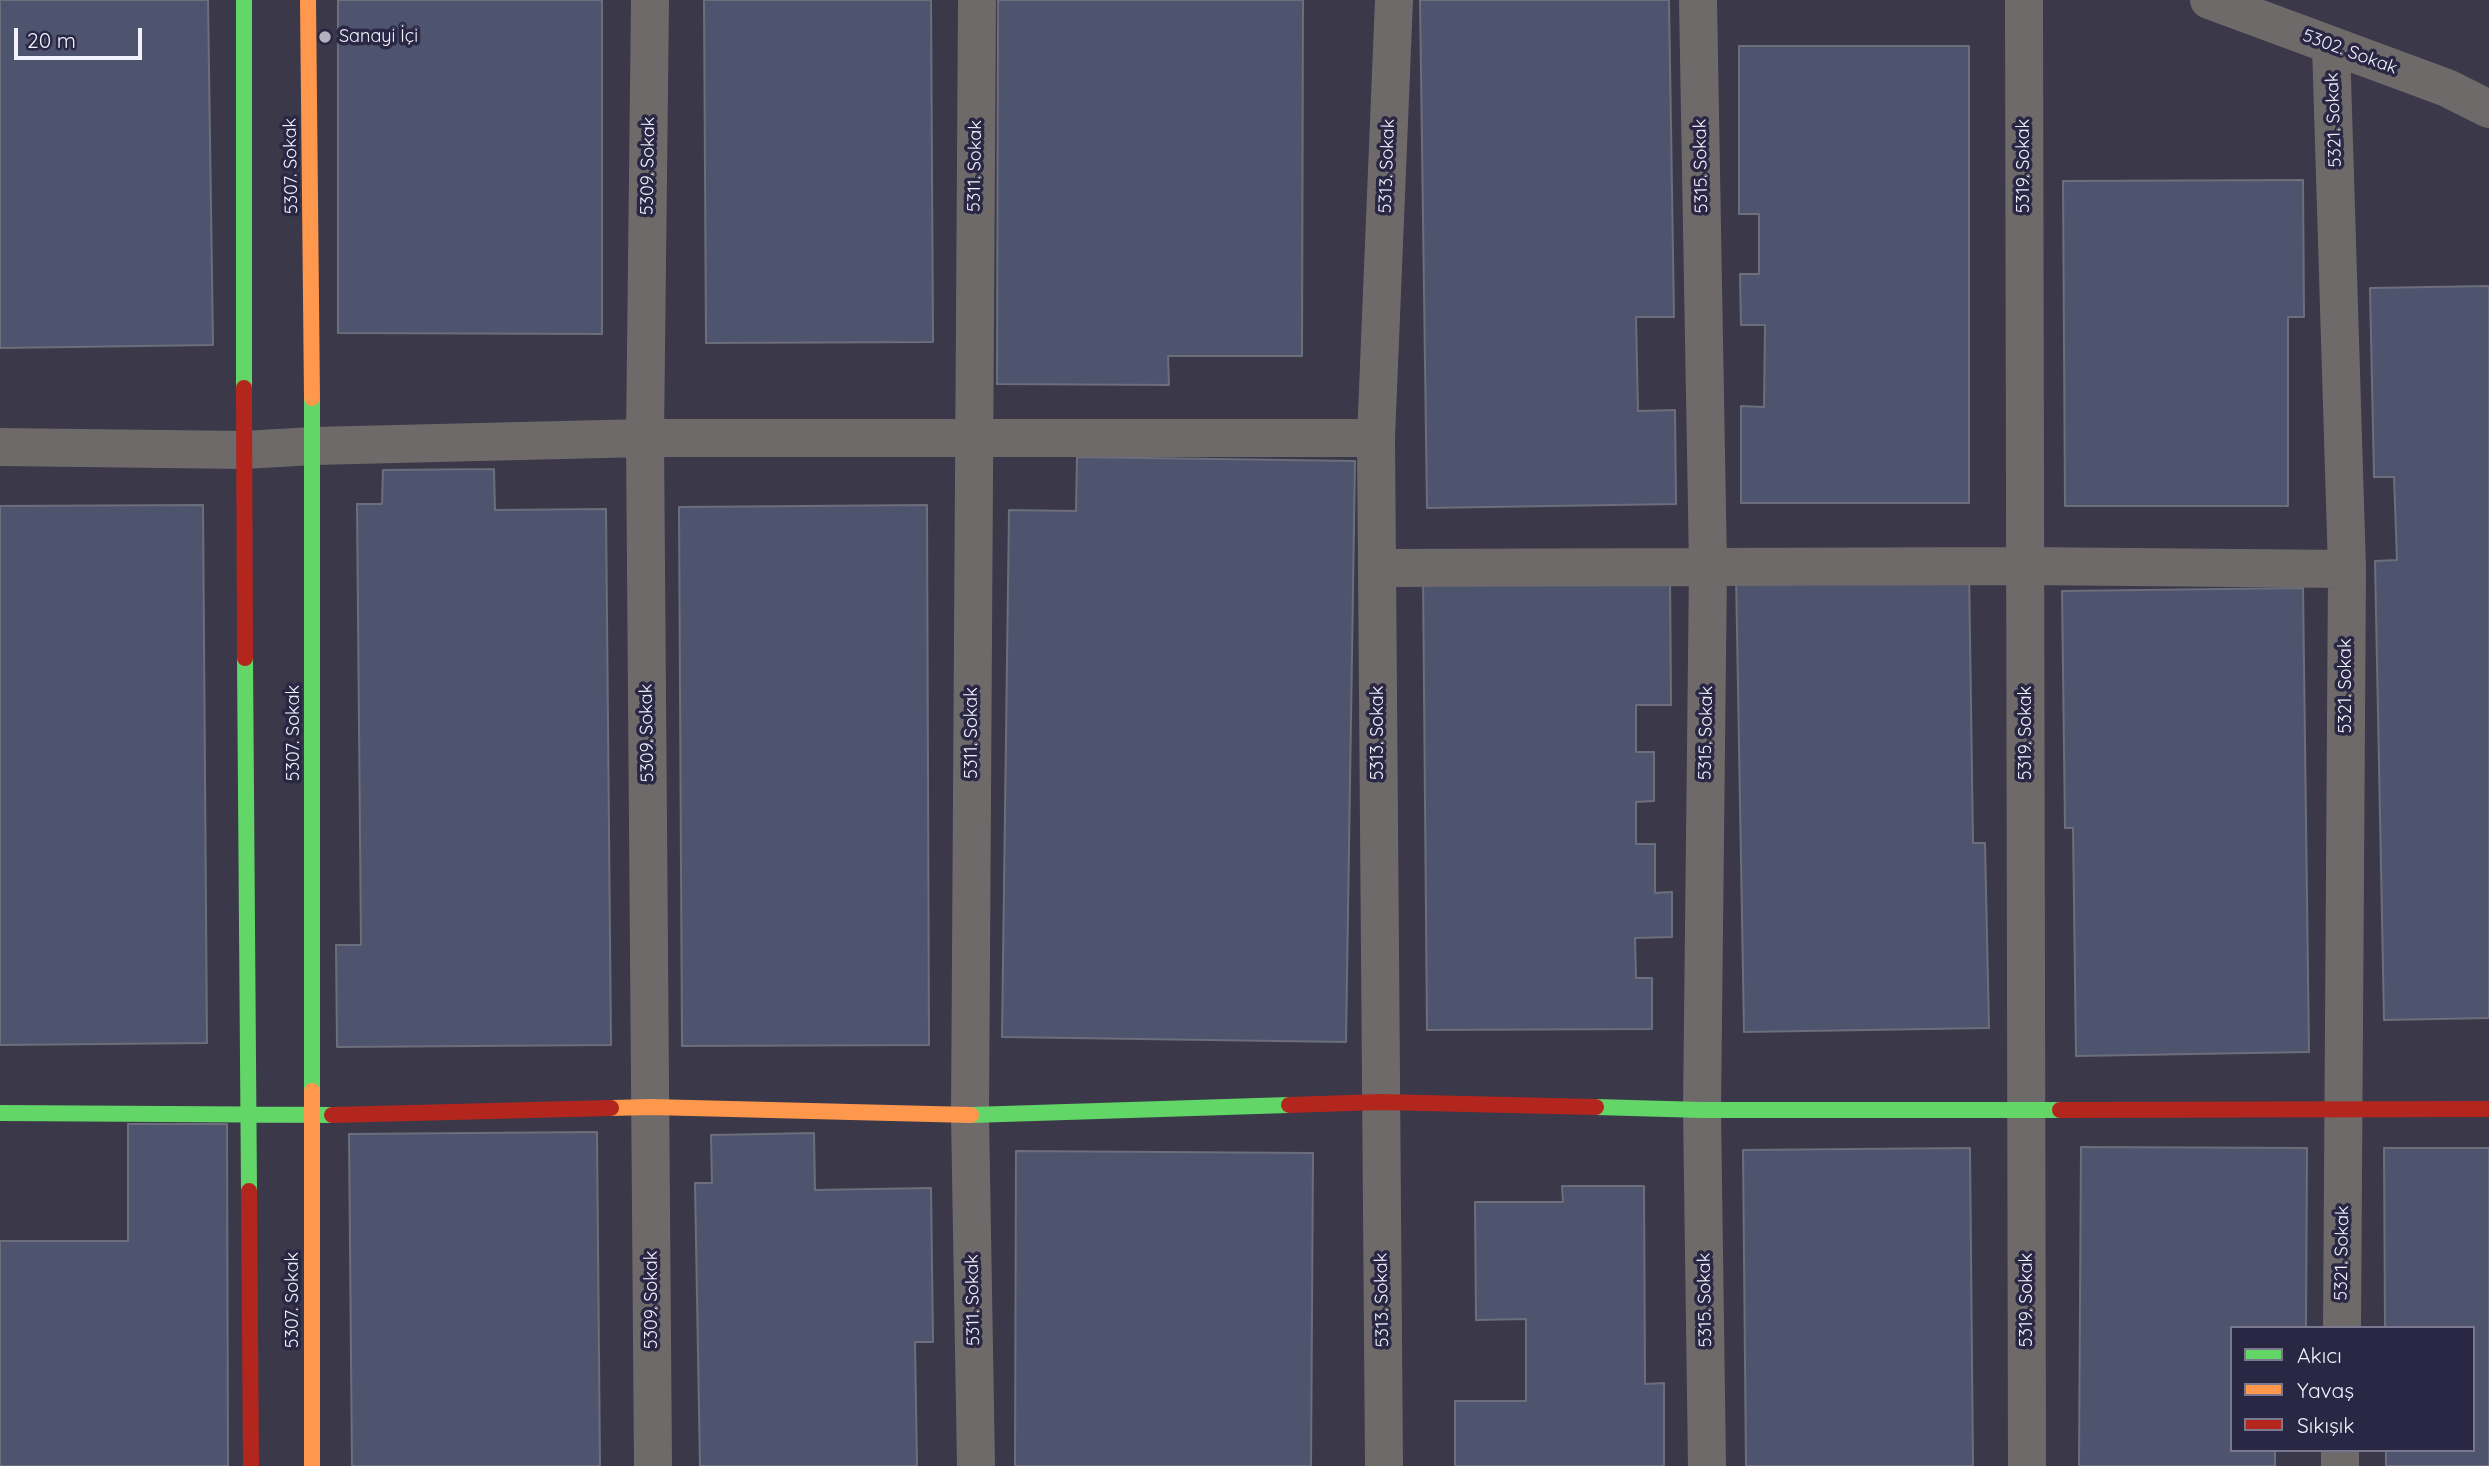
<!DOCTYPE html>
<meta charset="utf-8">
<style>
body{margin:0}
#map{position:relative;width:2489px;height:1466px;overflow:hidden;background:#3a3849;font-family:Quicksand,sans-serif}
canvas{display:block}
.legend{position:absolute;left:2230px;top:1326px;width:245px;height:126px;box-sizing:border-box;background:#2a2745;border:2px solid #7a788f;margin:0;padding:9px 12px;list-style:none;font-size:21px;color:#f2f2fe}
.legend li{display:flex;align-items:center;gap:14px;height:35px}
.legend b{width:35px;border:2px solid #7a788f}
.scale{position:absolute;left:14px;top:28px;width:128px;height:32px;box-sizing:border-box;border:4px solid #f2f2fe;border-top:0;padding-left:9px;font-size:21px;line-height:24px;white-space:nowrap;color:#f2f2fe;-webkit-text-stroke:5px #2a2745;paint-order:stroke}
</style>
<div id="map">
<canvas width="2489" height="1466"></canvas>
<ul class="legend">
<li><b style="height:9px;background:#63d668"></b>Akıcı</li>
<li><b style="height:9px;background:#ff974d"></b>Yavaş</li>
<li><b style="height:9px;background:#b3261e"></b>Sıkışık</li>
</ul>
<div class="scale">20 m</div>
</div>
<script>
const g = document.querySelector('canvas').getContext('2d');
g.lineJoin = 'round';
function fillPath(path, color) { g.fillStyle = color; g.fill(path, 'evenodd'); }
const shape = rows => new Path2D(rows.map(r => 'M' + r).join(''));
function stroke(path, color, width, dash) { g.strokeStyle = color; g.lineWidth = width; g.lineCap = dash ? 'butt' : 'round'; g.setLineDash(dash || []); g.stroke(path); }
function drawText(font, color, halo, rows, align = 'center') {
  g.font = font + ' Quicksand,sans-serif'; g.lineWidth = 7; g.setLineDash([]); g.textBaseline = 'middle'; g.strokeStyle = halo; g.fillStyle = color; for (const [text, x, y, turn = 0] of rows) {
    g.save(); g.translate(x, y); g.rotate((+turn || 0) * Math.PI / 180); g.textAlign = isNaN(turn) ? turn : align; if (halo) g.strokeText(text, 0, 0); g.fillText(text, 0, 0); g.restore();
  }
}
const building = shape([
 [0,0,208,0,213,345,0,348,0,0],
 [338,0,602,0,602,334,338,333,338,0],
 [704,0,931,0,933,342,706,343,704,0],
 [998,0,1303,0,1302,356,1168,356,1169,385,997,384,998,0],
 [1420,0,1669,0,1674,317,1636,317,1638,411,1675,410,1676,504,1427,508,1420,0],
 [1739,46,1969,46,1969,503,1741,503,1741,406,1764,407,1765,325,1741,325,1740,274,1759,274,1759,214,1739,214,1739,46],
 [2303,180,2304,317,2288,317,2288,506,2065,506,2063,181,2303,180],
 [2489,286,2489,1018,2384,1020,2375,561,2397,560,2394,477,2374,477,2370,288,2489,286],
 [1077,457,1355,461,1346,1042,1002,1037,1009,510,1076,511,1077,457],
 [494,469,495,510,606,509,611,1045,337,1047,336,945,361,945,357,504,382,504,383,470,494,469],
 [203,505,207,1043,0,1045,0,506,203,505],
 [927,505,929,1045,682,1046,679,507,927,505],
 [1969,568,1973,843,1985,843,1989,1028,1744,1032,1736,573,1969,568],
 [1670,573,1671,705,1636,705,1636,752,1654,752,1654,801,1636,802,1636,844,1655,844,1655,893,1672,892,1672,937,1635,938,1636,978,1652,978,1652,1029,1427,1030,1423,574,1670,573],
 [2303,588,2309,1052,2076,1056,2073,828,2065,828,2062,591,2303,588],
 [128,1124,227,1124,228,1466,0,1466,0,1241,128,1241,128,1124],
 [597,1132,600,1466,352,1466,349,1134,597,1132],
 [814,1133,815,1190,931,1188,933,1342,915,1342,917,1466,700,1466,695,1183,712,1183,711,1135,814,1133],
 [2081,1147,2307,1148,2306,1328,2232,1328,2232,1450,2275,1450,2275,1466,2079,1466,2081,1147],
 [1970,1148,1973,1466,1746,1466,1743,1150,1970,1148],
 [2384,1148,2489,1148,2489,1466,2386,1466,2386,1450,2473,1450,2473,1328,2385,1328,2384,1148],
 [1016,1151,1313,1153,1311,1466,1015,1466,1016,1151],
 [1562,1186,1644,1186,1645,1384,1664,1383,1664,1466,1455,1466,1455,1401,1526,1401,1526,1319,1476,1320,1475,1202,1563,1202,1562,1186]
]);
const street = shape([
 [650,0,645,438,653,1466],
 [1698,0,1708,566,1702,1110,1707,1466],
 [2024,0,2027,1466],
 [2209,0,2447,88,2489,109],
 [2331,45,2347,569,2342,1328],
 [0,447,244,450,313,446,645,438,1376,438],
 [1378,568,2025,566,2347,569],
 [976,1466,970,1115,977,0],
 [1384,1466,1376,438,1394,0],
 [2340,1466,2340,1450]
]);
const fast = shape([
 [244,0,244,388],
 [245,658,249,1191],
 [312,1091,312,398],
 [1596,1107,1702,1110,2060,1110],
 [0,1113,332,1115],
 [971,1115,1289,1105]
]);
const slow = shape([
 [308,0,312,398],
 [611,1108,651,1107,971,1115],
 [312,1466,312,1091]
]);
const jam = shape([
 [244,388,245,658],
 [1289,1105,1380,1102,1596,1107],
 [2060,1110,2489,1109],
 [332,1115,611,1108],
 [249,1191,251,1466]
]);
const markers = [
 [325,37,7,"#b2b1bf"]
];
const poiNames = [
 ["Sanayi İçi",339,37]
];
const streetNames = [
 ["5302. Sokak",2350,52,20],
 ["5321. Sokak",2334,120,-92],
 ["5307. Sokak",291,166,-91],
 ["5309. Sokak",648,166,-89],
 ["5311. Sokak",975,166,-89],
 ["5313. Sokak",1387,166,-88],
 ["5315. Sokak",1701,166,-91],
 ["5319. Sokak",2024,166,-90],
 ["5321. Sokak",2346,686,-90],
 ["5307. Sokak",294,733,-90],
 ["5309. Sokak",647,733,-91],
 ["5311. Sokak",972,733,-90],
 ["5313. Sokak",1378,733,-90],
 ["5315. Sokak",1706,733,-89],
 ["5319. Sokak",2026,733,-90],
 ["5321. Sokak",2342,1253,-89],
 ["5307. Sokak",293,1300,-90],
 ["5309. Sokak",652,1300,-90],
 ["5311. Sokak",973,1300,-91],
 ["5313. Sokak",1382,1300,-91],
 ["5315. Sokak",1705,1300,-91],
 ["5319. Sokak",2027,1300,-90]
];
fillPath(building, '#4f546e');
stroke(building, '#6c6e7c', 2);
stroke(street, '#6f6a6a', 38);
stroke(fast, '#63d668', 16);
stroke(slow, '#ff974d', 16);
stroke(jam, '#b3261e', 16);
for (const [x, y, r, color] of markers) { const dot = new Path2D(); dot.arc(x, y, r, 0, 2 * Math.PI); g.fillStyle = color; g.fill(dot); stroke(dot, '#2a2745', 2.5); }
drawText('18px', '#f2f2fe', '#2a2745', poiNames, 'left');
drawText('18px', '#f2f2fe', '#2a2745', streetNames);
</script>
